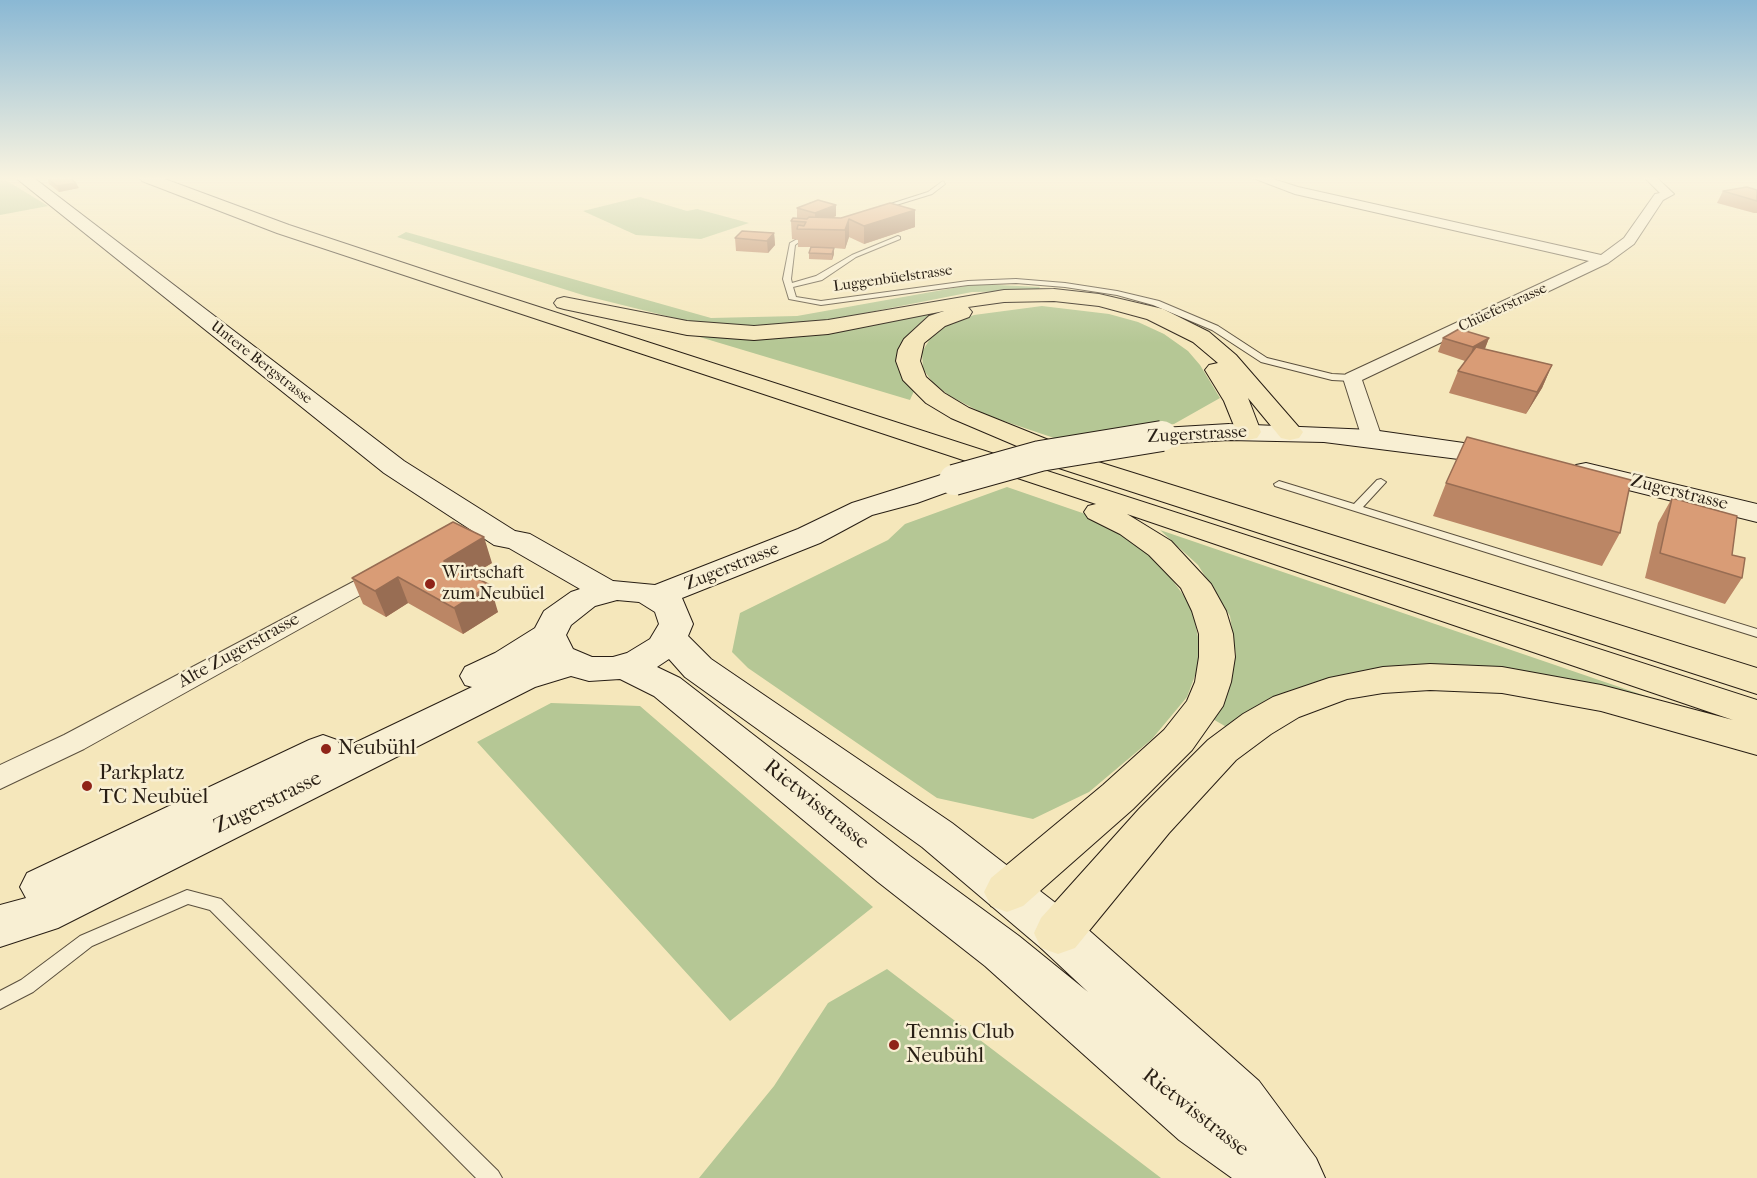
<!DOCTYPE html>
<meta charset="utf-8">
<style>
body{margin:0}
canvas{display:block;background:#f5e7bb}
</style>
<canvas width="1757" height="1178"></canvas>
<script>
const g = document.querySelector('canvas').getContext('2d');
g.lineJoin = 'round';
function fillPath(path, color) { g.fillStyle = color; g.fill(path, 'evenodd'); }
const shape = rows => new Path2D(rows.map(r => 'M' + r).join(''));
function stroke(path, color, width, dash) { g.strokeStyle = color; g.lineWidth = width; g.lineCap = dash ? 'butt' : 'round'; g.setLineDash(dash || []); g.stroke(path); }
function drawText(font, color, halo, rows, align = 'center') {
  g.font = font + ' "IM FELL French Canon",serif'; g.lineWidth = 5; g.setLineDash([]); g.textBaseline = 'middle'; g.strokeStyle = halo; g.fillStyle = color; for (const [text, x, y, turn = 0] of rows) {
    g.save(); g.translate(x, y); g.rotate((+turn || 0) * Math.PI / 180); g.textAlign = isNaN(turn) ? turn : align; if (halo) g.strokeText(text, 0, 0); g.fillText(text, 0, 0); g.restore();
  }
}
const green = shape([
 [0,179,4,179,48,206,0,215],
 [640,197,687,211,697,209,749,223,701,239,636,235,583,211],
 [406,232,711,318,797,316,976,284,1040,287,1038,291,972,292,809,324,728,327,695,323,586,296,397,237],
 [957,306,901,368,914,391,910,400,693,335],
 [1042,306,1109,314,1138,322,1164,334,1188,351,1200,365,1220,398,1174,424,1060,440,986,415,950,396,933,383,923,369,922,352,930,339,946,326,974,315],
 [1007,487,1094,517,1157,559,1192,607,1202,657,1187,697,1152,739,1089,792,1033,819,937,798,748,668,732,652,740,613,888,540,905,524],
 [1160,530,1716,720,1460,666,1364,670,1274,698,1230,729,1211,718,1224,702,1236,655,1230,616,1198,565],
 [551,703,640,706,873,907,730,1021,477,742],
 [887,969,1161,1178,699,1178,774,1086,828,1003]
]);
const service = shape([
 [943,181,945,184,932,194,883,209,878,208,928,192,943,181],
 [898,236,900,237,900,239,856,257,822,280,793,287,796,297,821,301,968,281,1016,279,1065,283,1117,291,1159,301,1218,326,1267,358,1332,374,1352,375,1356,378,1352,381,1332,380,1261,362,1212,330,1153,305,1117,295,1065,287,1016,283,968,285,821,305,789,299,783,279,790,243,799,238,802,240,795,245,791,279,792,283,816,276,852,255,898,236],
 [1381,479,1386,482,1363,507,1757,629,1757,637,1275,486,1274,484,1279,481,1354,504,1377,480,1381,479],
 [187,890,221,899,498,1171,502,1178,476,1178,210,910,188,904,92,946,33,992,0,1009,0,991,21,980,80,936,187,890]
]);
const minor = shape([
 [1253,178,1270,178,1298,187,1601,255,1624,238,1655,194,1660,193,1645,178,1657,178,1674,194,1663,200,1634,244,1608,263,1362,380,1382,438,1372,444,1362,438,1343,378,1346,374,1589,261,1295,194,1253,178],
 [383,566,391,568,395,573,391,578,84,749,0,789,0,765,64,735,383,566]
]);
const secondary = shape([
 [16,178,34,178,404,461,515,531,530,534,613,581,655,585,798,529,852,503,944,474,954,471,964,474,968,480,964,486,917,503,872,515,820,543,682,598,693,624,688,636,711,659,952,823,1075,918,1259,1081,1316,1158,1325,1178,1232,1178,1179,1140,985,966,878,882,654,696,620,679,589,681,571,676,535,687,58,928,0,947,0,905,26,898,20,887,27,873,309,740,323,735,337,740,342,749,472,687,465,685,460,676,465,667,495,653,535,628,544,611,571,592,580,589,509,548,494,545,384,473,16,178],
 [617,600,639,602,655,612,659,624,650,639,627,653,613,657,592,657,573,649,566,635,571,625,595,606,617,600],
 [669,659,685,677,922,847,1041,948,1088,992,1019,936,910,856,680,678,657,667,669,659],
 [1229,424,1372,430,1506,449,1516,451,1520,457,1516,463,1506,465,1324,442,1229,440,1162,444,1153,442,1149,436,1153,430,1162,428,1229,424],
 [1586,463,1757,504,1757,522,1576,477,1572,471,1576,465,1586,463]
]);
const motorway = shape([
 [140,178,162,178,289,225,449,278,1757,700,1757,755,1601,711,1502,693,1430,690,1383,693,1347,699,1299,717,1271,734,1236,760,1169,833,1075,948,1058,954,1041,948,1034,933,1041,918,1139,809,1208,740,1243,714,1273,697,1329,678,1383,667,1430,664,1502,667,1601,685,1733,720,1127,514,1171,541,1211,584,1226,611,1233,634,1235,657,1231,682,1223,706,1192,750,1133,809,1023,906,1007,912,991,906,984,892,991,878,1103,785,1164,730,1187,701,1195,682,1199,657,1199,634,1192,611,1181,588,1149,555,1120,534,1088,518,1084,512,1088,506,1096,504,277,233,142,181,140,178],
 [1054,289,1099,294,1163,309,1209,332,1236,355,1303,432,1299,438,1290,440,1281,438,1248,398,1261,432,1257,438,1248,440,1239,438,1224,401,1205,370,1209,365,1218,363,1193,342,1147,319,1099,306,1054,301,1004,302,968,307,972,312,969,317,945,326,924,343,920,361,926,377,944,393,969,408,1076,451,1079,456,1757,668,1757,694,1034,460,1031,452,951,418,926,403,903,380,896,361,898,350,904,339,929,316,944,311,828,334,754,340,687,335,564,309,557,307,554,303,557,299,564,297,687,321,754,326,828,320,1004,290,1054,289]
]);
const secondaryBridge = shape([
 [954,480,1040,456,1162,436]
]);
const wall = shape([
 [47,178,79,188,59,192,49,184],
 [1757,190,1757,213,1754,213,1717,203,1723,191],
 [797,208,836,216,833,218,915,227,864,244,849,237,845,249,834,248,834,254,832,260,809,259,809,253,811,247,798,247,798,240,792,239,791,221,797,219],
 [774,233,775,245,768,253,736,251,735,238],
 [1443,338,1489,338,1485,349,1552,365,1542,388,1526,414,1449,393,1458,371,1465,361,1438,352],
 [1446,483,1620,533,1602,566,1433,516],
 [1672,498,1732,555,1742,578,1725,604,1645,578,1658,523],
 [492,563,471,575,498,612,463,634,408,603,386,617,363,604,352,578]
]);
const shadedWall = shape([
 [76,183,79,188,59,192,57,186],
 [836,205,836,216,815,224,815,213],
 [915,210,915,227,864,244,864,226],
 [849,219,849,237,845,249,845,230],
 [774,233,775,245,768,253,767,241],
 [834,248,834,254,832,260,832,254],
 [1489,338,1483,353,1468,362,1473,347],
 [1552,365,1542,388,1526,414,1537,392],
 [484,537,492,563,452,587,444,561],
 [398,577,408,603,386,617,375,591],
 [490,585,498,612,463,634,454,608]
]);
const building = shape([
 [47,178,70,178,76,183,57,186,47,178],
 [1747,187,1757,190,1757,201,1723,191,1747,187],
 [818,200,836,205,815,213,797,208,818,200],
 [890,203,915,210,864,226,849,219,845,230,797,229,798,225,804,226,806,222,791,221,793,218,807,219,809,217,841,218,890,203],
 [742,231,774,233,767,241,735,238,742,231],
 [811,247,834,248,832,254,809,253,811,247],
 [1459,329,1489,338,1473,347,1443,338,1459,329],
 [1476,347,1552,365,1537,392,1458,371,1476,347],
 [1467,437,1631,480,1620,533,1446,483,1467,437],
 [1672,498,1737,516,1732,555,1745,558,1742,578,1660,553,1672,498],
 [453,522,484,537,444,561,490,585,454,608,398,577,375,591,352,578,453,522]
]);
const markers = [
 [430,584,6,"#8f2418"],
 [326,749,6,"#8f2418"],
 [87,786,6,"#8f2418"],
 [894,1045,6,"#8f2418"]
];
const farStreetnames = [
 ["Luggenbüelstrasse",893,279,-8],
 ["Chüeferstrasse",1503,308,-25],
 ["Untere Bergstrasse",261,363,38]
];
const streetNames = [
 ["Zugerstrasse",1197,435,-3],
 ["Zugerstrasse",1679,493,14],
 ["Zugerstrasse",732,567,-22],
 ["Alte Zugerstrasse",239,651,-29]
];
const poiNames = [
 ["Wirtschaft",442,574],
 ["zum Neubüel",442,595]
];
const nearPoinames = [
 ["Neubühl",338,749],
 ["Parkplatz",99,774],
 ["TC Neubüel",99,798],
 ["Tennis Club",906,1033],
 ["Neubühl",906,1057]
];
const nearStreetnames = [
 ["Zugerstrasse",268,803,-26],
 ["Rietwisstrasse",816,805,39],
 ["Rietwisstrasse",1195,1113,38]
];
fillPath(green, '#b5c795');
stroke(service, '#5b503e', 2);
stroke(minor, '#5b503e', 2);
stroke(secondary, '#281e14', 2);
stroke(motorway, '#281e14', 2);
fillPath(service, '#f8efd3');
fillPath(minor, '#f8efd3');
fillPath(secondary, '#f8efd3');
fillPath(motorway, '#f5e7bb');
stroke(secondaryBridge, '#281e14', 32, []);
stroke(secondaryBridge, '#f8efd3', 30);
fillPath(wall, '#bb8665');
fillPath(shadedWall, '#986d53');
fillPath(building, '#d99c76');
stroke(building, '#986d53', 1.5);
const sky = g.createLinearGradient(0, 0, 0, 343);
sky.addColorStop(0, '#8ab8d4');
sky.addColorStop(0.52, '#faf4e0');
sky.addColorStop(1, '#faf4e000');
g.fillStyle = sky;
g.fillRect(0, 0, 1757, 343);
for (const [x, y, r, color] of markers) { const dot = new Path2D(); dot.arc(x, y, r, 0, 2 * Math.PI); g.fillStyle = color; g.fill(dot); stroke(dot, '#f8efd3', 2); }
drawText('15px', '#281e14', '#f8efd3', farStreetnames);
drawText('18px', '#281e14', '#f8efd3', streetNames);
drawText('18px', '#281e14', '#f8efd3', poiNames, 'left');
drawText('21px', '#281e14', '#f8efd3', nearPoinames, 'left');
drawText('21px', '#281e14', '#f8efd3', nearStreetnames);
</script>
